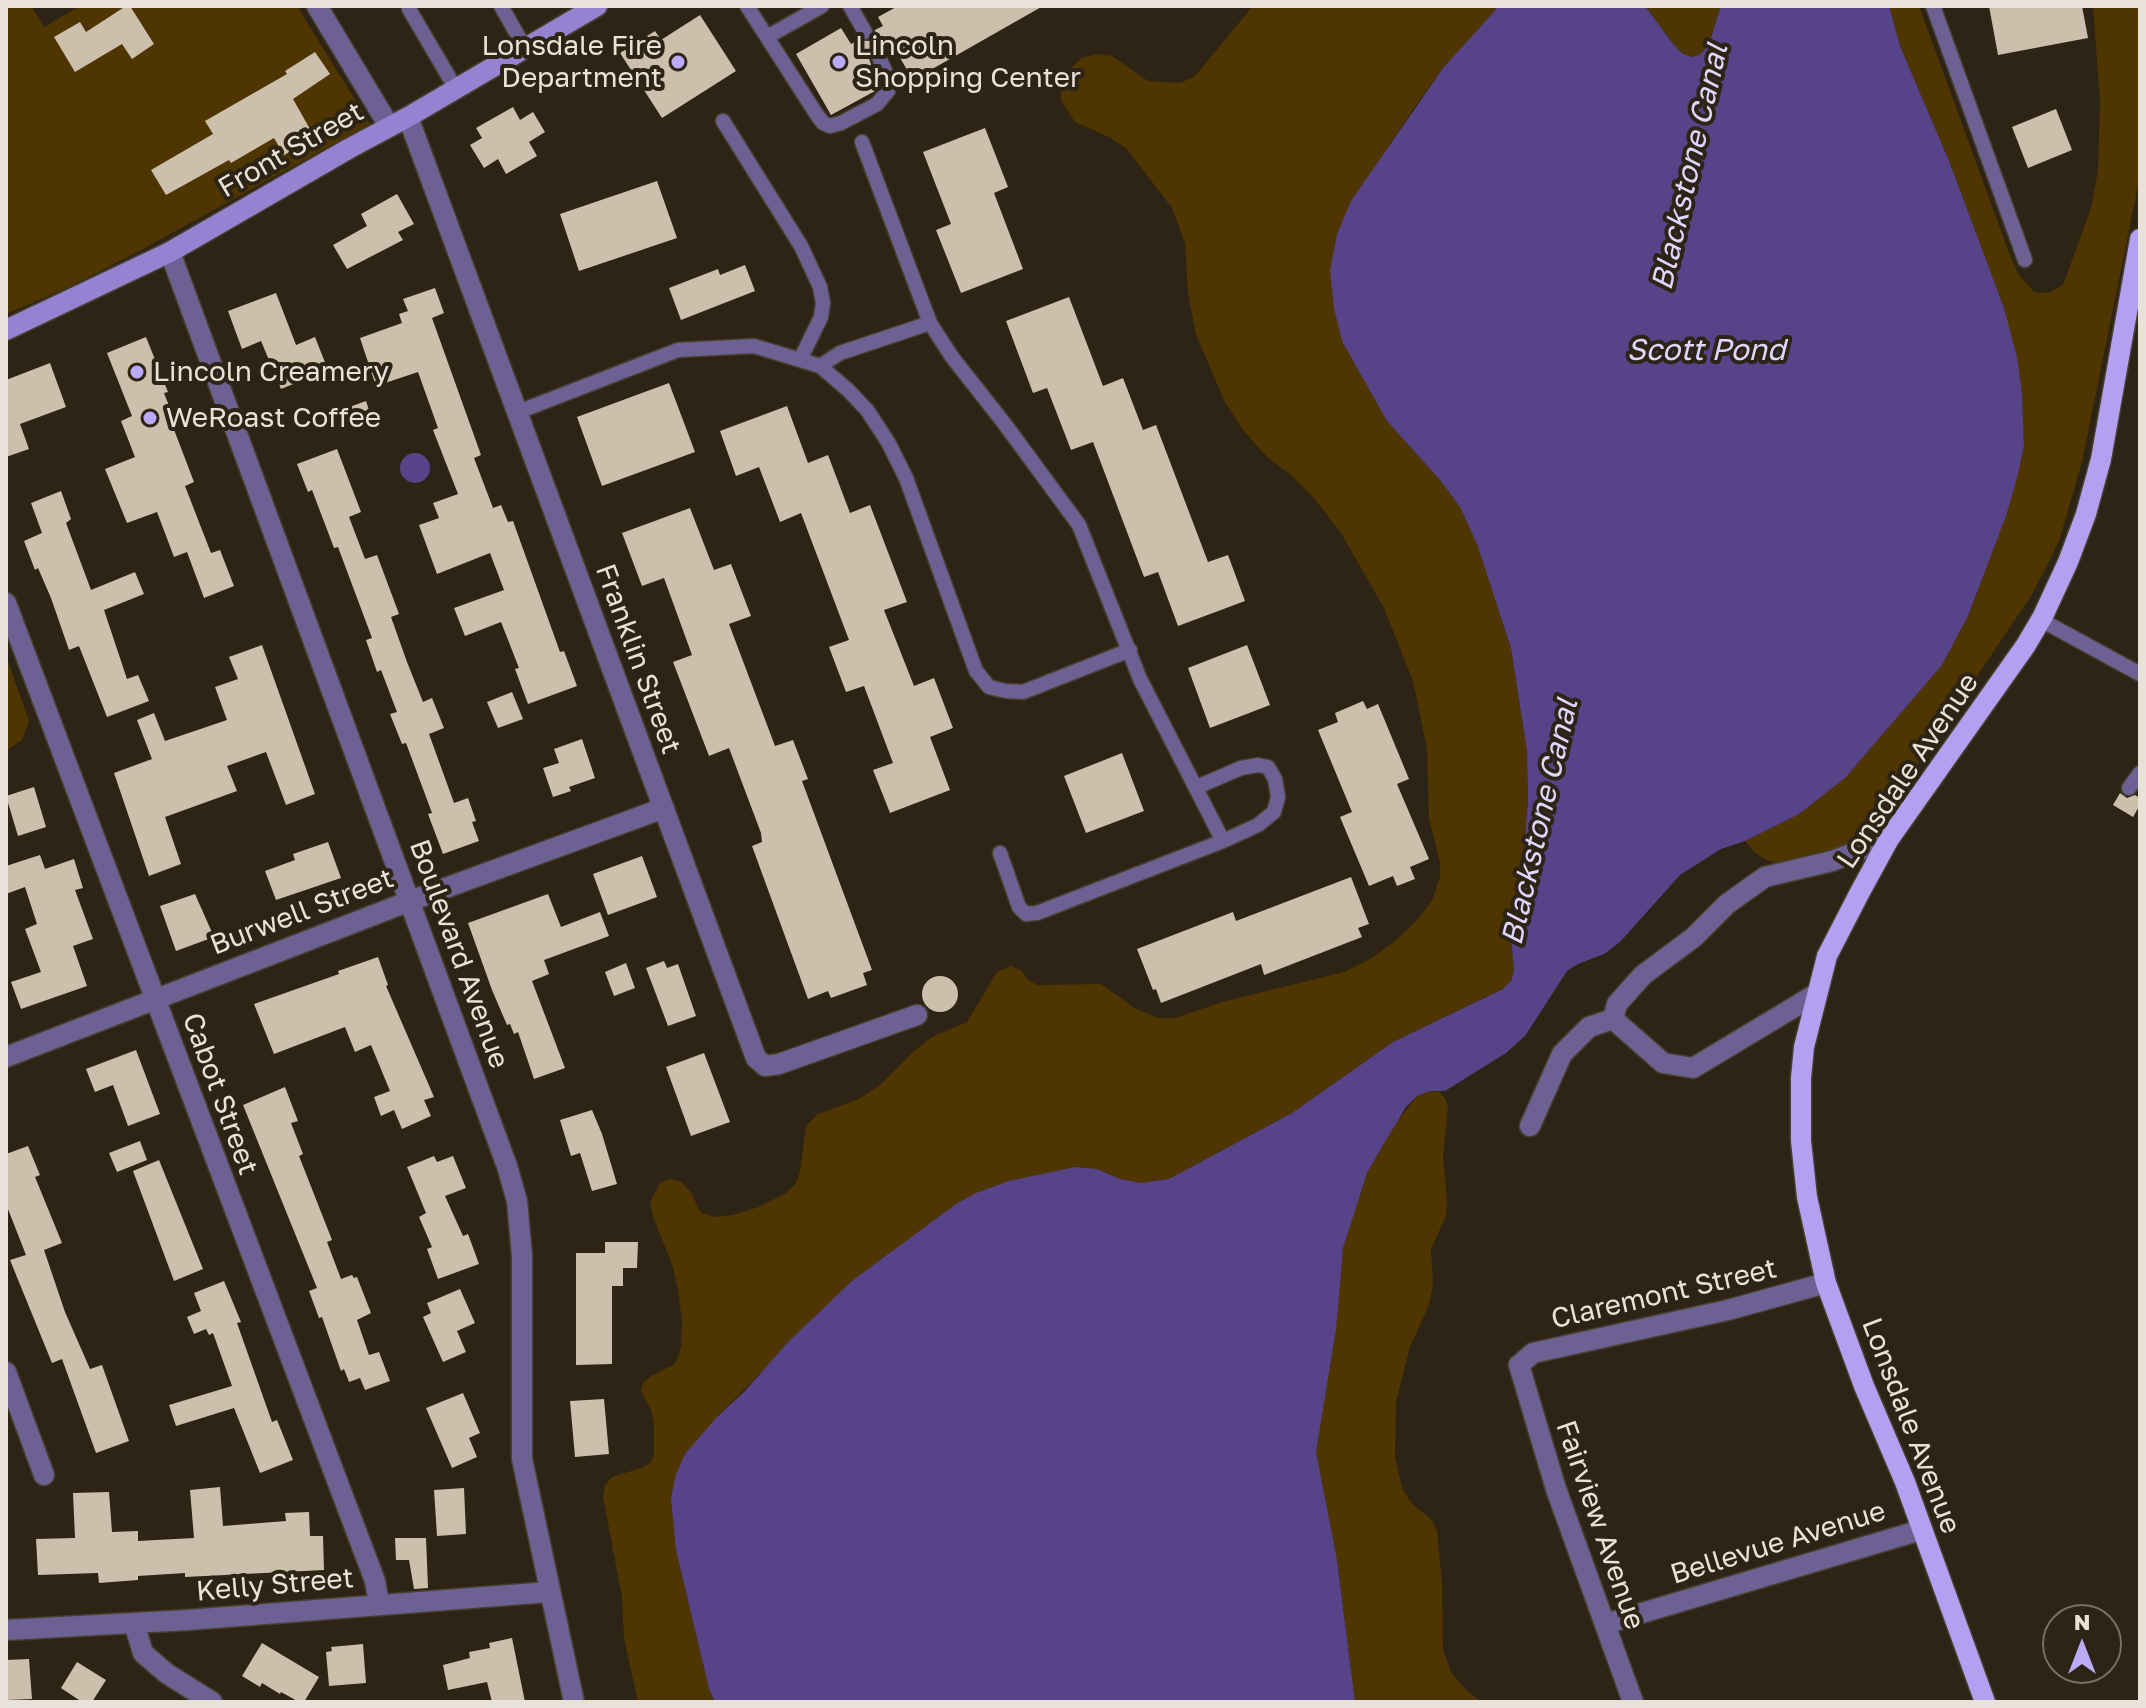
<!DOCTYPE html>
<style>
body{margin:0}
#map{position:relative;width:2146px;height:1708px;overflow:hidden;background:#2d2415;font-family:"Golos Text",sans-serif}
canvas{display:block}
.frame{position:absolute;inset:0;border:8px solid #e9e2d9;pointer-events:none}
.north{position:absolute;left:2042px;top:1604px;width:80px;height:80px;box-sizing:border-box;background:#2d2415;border:2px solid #787063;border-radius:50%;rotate:0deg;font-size:22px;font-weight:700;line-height:32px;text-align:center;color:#e9e2d9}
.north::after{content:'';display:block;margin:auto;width:28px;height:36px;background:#bbaaf6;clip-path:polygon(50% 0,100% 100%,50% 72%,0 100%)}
</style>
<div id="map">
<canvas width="2146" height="1708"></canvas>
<div class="frame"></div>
<div class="north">N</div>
</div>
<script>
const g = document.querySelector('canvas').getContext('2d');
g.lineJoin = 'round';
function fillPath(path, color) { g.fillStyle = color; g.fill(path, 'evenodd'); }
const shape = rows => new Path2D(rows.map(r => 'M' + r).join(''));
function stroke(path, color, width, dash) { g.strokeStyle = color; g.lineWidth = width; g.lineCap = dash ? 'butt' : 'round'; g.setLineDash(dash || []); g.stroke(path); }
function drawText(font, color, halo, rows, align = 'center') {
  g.font = font + ' "Golos Text",sans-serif'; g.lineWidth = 8; g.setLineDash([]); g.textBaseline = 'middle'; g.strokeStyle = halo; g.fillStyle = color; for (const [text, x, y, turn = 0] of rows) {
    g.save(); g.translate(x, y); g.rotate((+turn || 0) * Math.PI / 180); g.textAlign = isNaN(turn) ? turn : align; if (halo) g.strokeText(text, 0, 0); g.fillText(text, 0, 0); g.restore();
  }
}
const green = shape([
 [6,6,31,6,44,27,80,6,297,6,370,124,143,249,67,288,6,314],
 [1253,6,1499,6,1443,68,1414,108,1352,201,1337,234,1387,421,1440,480,1460,507,1477,543,1511,648,1527,751,1528,800,1524,847,1511,937,1514,971,1511,981,1503,989,1393,1042,1292,1113,1169,1179,1141,1184,1120,1179,1097,1169,936,1220,853,1280,716,1418,676,1550,709,1689,715,1702,638,1702,624,1638,622,1597,603,1497,605,1485,612,1477,644,1467,651,1462,654,1454,654,1425,651,1410,641,1391,643,1383,651,1376,675,1364,681,1348,682,1321,678,1289,672,1264,653,1217,650,1202,660,1183,669,1179,681,1182,690,1191,701,1213,716,1217,733,1215,759,1207,786,1193,795,1185,800,1172,806,1126,818,1114,859,1099,881,1084,913,1052,932,1037,967,1022,997,972,1011,966,1022,971,1027,979,1037,985,1101,984,1136,1009,1158,1018,1175,1018,1222,1002,1344,972,1372,958,1395,941,1418,919,1432,901,1440,877,1440,863,1429,818,1427,749,1413,681,1384,608,1341,533,1313,497,1291,475,1268,458,1243,430,1225,402,1196,335,1188,292,1185,243,1172,208,1127,149,1109,137,1075,122,1061,100,1061,87,1068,71,1082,58,1096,54,1112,56,1148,81,1180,83,1194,77],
 [1645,6,1721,6,1708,47,1699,55,1692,57,1683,54,1673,44],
 [1889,6,1919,6,2011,258,2019,275,2034,292,2049,293,2063,285,2091,208,2098,171,2100,102,2093,6,2140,6,2140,176,2082,462,2060,538,2049,562,2031,596,1913,771,1858,859,1848,867,1834,869,1794,867,1766,860,1754,852,1745,841,1799,814,1845,778,1942,665,1968,616,2006,516,2024,446,2022,393,2004,308,1949,161,1900,46],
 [6,656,29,721,22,740,6,751],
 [1430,1091,1439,1092,1446,1099,1448,1109,1443,1156,1447,1200,1446,1216,1431,1249,1433,1285,1429,1305,1410,1347,1396,1402,1395,1457,1402,1488,1412,1504,1432,1520,1437,1531,1442,1582,1443,1650,1452,1674,1467,1691,1482,1702,1355,1702,1337,1560,1319,1477,1316,1452,1319,1421,1326,1388,1343,1248,1354,1209,1367,1173,1395,1124,1417,1096]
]);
const water = shape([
 [1499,6,1645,6,1673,44,1683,54,1692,57,1699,55,1708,47,1721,6,1889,6,1900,46,1949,161,2004,308,2017,357,2022,393,2024,446,2017,478,2006,516,1968,616,1942,665,1845,778,1799,814,1745,841,1721,849,1680,875,1620,942,1604,954,1578,964,1567,971,1525,1036,1506,1053,1445,1091,1430,1091,1417,1096,1406,1107,1383,1145,1367,1173,1343,1248,1336,1329,1316,1452,1337,1560,1355,1702,715,1702,709,1689,676,1550,671,1498,676,1474,685,1454,716,1418,745,1391,788,1342,853,1280,956,1204,976,1193,1009,1181,1075,1167,1097,1169,1120,1179,1141,1183,1169,1179,1292,1113,1393,1042,1503,989,1511,981,1514,971,1511,937,1524,847,1528,800,1527,751,1511,648,1477,544,1460,507,1440,480,1387,421,1342,341,1334,308,1330,271,1337,234,1351,201,1443,68],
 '400 468a15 15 0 1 1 30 0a15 15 0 1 1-30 0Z'
]);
const building = shape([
 [126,6,130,6,154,44,132,59,122,44,75,72,54,37,80,22,86,32],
 [898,6,1043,6,913,80,896,51,889,55,883,47,873,46,868,55,871,65,863,70,875,91,831,115,796,54,841,28,851,44,859,40,869,41,874,36,875,30,883,26,878,17],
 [1989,6,2082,6,2088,38,1998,55],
 [700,15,736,71,662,118,620,53,655,31,661,40],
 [315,52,330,74,293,99,315,138,284,155,274,138,231,163,229,160,166,195,151,170,213,134,205,121,287,74,285,71],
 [513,107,520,120,533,112,545,132,529,142,537,156,506,174,498,159,484,168,470,145,482,138,476,128],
 [2056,109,2072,150,2028,168,2012,127],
 [985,128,1008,187,994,193,1023,269,961,293,936,230,951,224,923,152],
 [657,181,677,238,579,271,560,214],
 [397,194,414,224,398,232,403,240,347,269,333,245,367,226,361,214],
 [745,265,755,291,681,320,669,288,718,269,720,275],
 [435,288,444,313,432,318,481,455,474,458,493,508,501,505,508,522,513,521,560,652,564,651,577,686,528,704,515,669,519,668,501,622,465,636,454,608,504,590,490,553,437,574,419,525,439,518,433,503,458,494,433,430,438,428,418,372,376,386,360,338,402,323,399,314,408,311,403,299],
 [276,293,296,345,315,337,328,370,281,389,261,341,242,349,228,311],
 [1069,297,1103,386,1123,378,1143,430,1156,425,1208,562,1228,555,1245,601,1178,626,1158,572,1144,577,1093,442,1071,450,1047,388,1033,393,1006,321],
 [146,337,168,392,164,393,177,426,173,427,194,482,185,486,211,553,220,550,234,586,204,598,187,552,174,557,157,512,127,523,105,469,135,457,121,421,132,416,107,353],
 [50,363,66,407,20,424,29,449,6,457,6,380],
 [669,383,695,452,602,486,577,417],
 [366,401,372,419,347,427,341,410],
 [787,406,808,463,828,455,850,513,870,505,907,602,884,610,914,686,934,678,953,728,930,737,950,790,890,813,873,770,893,763,864,686,846,692,829,647,849,640,801,513,780,522,759,467,736,476,720,431],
 [337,449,361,512,349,517,365,559,377,555,399,614,391,617,407,662,423,702,432,698,444,728,429,734,454,803,468,798,476,821,472,822,479,841,443,854,428,814,432,813,406,743,402,744,390,714,397,712,381,670,377,672,366,640,372,638,338,547,334,548,312,490,308,492,297,464],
 [61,491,71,519,66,523,91,590,135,572,144,594,104,610,127,679,138,675,149,701,107,717,79,646,69,650,51,598,38,568,35,570,24,541,42,533,31,503],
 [690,508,714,570,731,564,751,616,729,624,775,746,793,740,808,779,802,781,872,970,863,973,867,985,831,998,828,991,808,999,752,846,762,842,761,833,729,748,709,756,673,662,692,655,664,578,642,586,622,533],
 [262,645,315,794,286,805,266,752,227,766,237,791,165,817,181,864,149,876,114,773,152,759,137,720,154,713,165,741,227,720,215,687,238,679,229,657],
 [1247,645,1270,705,1210,728,1188,668],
 [512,692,523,719,498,728,487,702],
 [1363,701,1367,709,1378,704,1409,779,1397,784,1429,859,1410,867,1415,879,1397,886,1393,876,1369,886,1340,817,1352,812,1318,730,1338,722,1335,713],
 [582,739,595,778,569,787,571,791,553,797,543,768,559,763,554,749],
 [1122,753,1144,811,1086,833,1064,776],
 [34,787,46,827,18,836,6,796],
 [2120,793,2127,798,2135,795,2140,798,2140,805,2133,817,2113,805],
 [328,842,341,878,276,900,265,871,295,860,293,854],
 [40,855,45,869,74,859,83,888,75,890,93,939,73,946,87,986,21,1009,11,982,41,972,25,929,37,924,25,887,6,894,6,866],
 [642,856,657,897,608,915,593,874],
 [1351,877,1369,924,1358,928,1362,937,1264,975,1261,964,1161,1003,1156,989,1153,990,1137,949,1233,912,1236,921],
 [195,894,214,937,176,951,160,906],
 [548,894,561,927,600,912,609,936,544,960,549,974,532,981,565,1068,534,1079,518,1032,514,1034,510,1024,507,1025,492,990,468,923],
 [378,957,388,985,386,986,434,1097,424,1100,431,1116,402,1129,394,1110,381,1116,374,1097,390,1091,371,1045,355,1052,345,1027,274,1054,254,1004,339,974,338,971],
 [664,961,667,968,678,964,696,1016,668,1026,646,968],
 [626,963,635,988,614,996,605,972],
 '922 994a18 18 0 1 1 36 0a18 18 0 1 1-36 0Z',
 [136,1050,160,1114,128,1126,113,1085,95,1092,86,1069],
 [704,1053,730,1122,691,1136,666,1067],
 [285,1087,298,1121,291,1123,303,1154,299,1156,332,1240,327,1242,341,1279,352,1275,354,1278,357,1277,371,1313,357,1320,369,1355,379,1352,390,1381,365,1390,360,1378,349,1382,344,1369,341,1371,322,1317,319,1318,309,1291,317,1288,243,1105],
 [592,1110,602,1134,617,1184,592,1191,580,1153,571,1156,560,1120],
 [140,1141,147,1160,117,1172,109,1153],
 [28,1146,40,1175,35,1177,62,1243,44,1250,65,1312,90,1369,102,1365,129,1441,96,1453,62,1359,52,1363,10,1260,26,1255,6,1204,6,1154],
 [434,1156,437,1162,453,1156,466,1188,445,1196,463,1236,468,1234,479,1264,438,1279,427,1249,432,1247,419,1217,426,1213,407,1167],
 [159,1160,203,1269,174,1281,133,1171],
 [605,1242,638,1242,637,1268,623,1268,623,1286,612,1286,612,1364,576,1365,576,1253,605,1253],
 [224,1281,241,1322,237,1323,272,1422,277,1420,293,1460,260,1473,234,1408,176,1426,169,1405,232,1386,213,1333,209,1335,206,1329,194,1334,187,1317,201,1311,194,1293],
 [460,1289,475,1323,457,1331,466,1352,443,1362,423,1317,431,1313,427,1303],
 [463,1393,480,1433,469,1438,477,1457,452,1468,426,1408],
 [604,1399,609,1454,575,1457,570,1401],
 [220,1487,223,1526,286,1521,285,1513,309,1512,310,1536,323,1536,324,1570,185,1577,185,1573,138,1576,138,1580,99,1583,98,1573,38,1575,36,1539,75,1538,73,1493,109,1492,112,1532,138,1531,138,1541,194,1538,190,1490],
 [464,1488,466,1534,437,1536,434,1490],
 [395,1538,426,1538,428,1588,414,1589,409,1560,396,1560],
 [512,1638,525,1702,492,1702,487,1682,448,1690,443,1665,470,1658,469,1652,490,1648,489,1643],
 [262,1643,319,1677,304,1702,299,1702,281,1692,280,1694,262,1683,260,1687,242,1676],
 [363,1644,366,1683,329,1686,326,1652,332,1651,331,1647],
 [29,1659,32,1699,6,1700,6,1660],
 [77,1662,106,1680,92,1702,82,1702,61,1688]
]);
const lane = shape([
 [501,6,525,48],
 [747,6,817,115,823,123,830,126,841,123,877,104,888,91,889,80,878,55],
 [850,6,865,32],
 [1933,6,2025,260],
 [409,9,456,89],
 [767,37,822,6],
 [723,121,801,246,820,287,823,303,821,317,800,360],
 [862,142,930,323,952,357,1004,423,1079,525,1140,679,1223,841],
 [820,366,840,353,930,323],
 [518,412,678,350,754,346,820,366,848,390,867,410,888,442,906,478,976,671,989,687,1006,691,1023,692,1130,650],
 [2041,620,2140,674],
 [2129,788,2140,773],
 [1000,853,1019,907,1026,914,1037,913,1223,841,1258,825,1274,812,1278,797,1275,779,1268,767,1258,765,1241,768,1197,787]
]);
const street = shape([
 [317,6,389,126],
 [408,117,756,1058,765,1066,779,1064,917,1015],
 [170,252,507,1166,517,1201,522,1256,522,1459,574,1702],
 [6,603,375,1581,379,1604],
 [1816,994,1693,1068,1663,1063,1613,1019,1617,1004,1643,975,1694,937,1727,904,1765,877,1832,861,1889,839],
 [6,1057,410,901,664,808],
 [1530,1126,1562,1054,1589,1027,1613,1019],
 [6,1372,44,1475],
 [134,1623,143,1653,166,1673,212,1702],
 [1605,1624,1921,1530],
 [6,1630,188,1620,549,1592],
 [1633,1702,1556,1489,1519,1365,1533,1353,1728,1310,1826,1283]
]);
const secondary = shape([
 [6,330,170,252,350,148,408,117,597,6]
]);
const primary = shape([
 [1985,1702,1905,1482,1864,1386,1826,1283,1807,1197,1801,1141,1801,1078,1804,1047,1827,956,1860,892,1889,839,2026,645,2043,616,2068,562,2086,514,2101,459,2140,239]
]);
const markers = [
 [678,62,8,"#bbaaf6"],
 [839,62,8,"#bbaaf6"],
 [137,372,8,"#bbaaf6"],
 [150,418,8,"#bbaaf6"]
];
const poiNames = [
 ["Lonsdale Fire",662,46,"right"],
 ["Department",662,78,"right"],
 ["Lincoln",855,46],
 ["Shopping Center",855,78],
 ["Lincoln Creamery",153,372],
 ["WeRoast Coffee",166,418]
];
const streetNames = [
 ["Front Street",291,150,-30],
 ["Franklin Street",638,659,70],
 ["Lonsdale Avenue",1908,771,-56],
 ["Burwell Street",302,912,-21],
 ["Boulevard Avenue",459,954,70],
 ["Cabot Street",220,1094,70],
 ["Claremont Street",1664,1294,-13],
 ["Lonsdale Avenue",1911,1426,69],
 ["Fairview Avenue",1600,1525,71],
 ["Bellevue Avenue",1778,1543,-17],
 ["Kelly Street",275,1585,-5]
];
const waterNames = [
 ["Blackstone Canal",1690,167,-77],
 ["Scott Pond",1706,350],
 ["Blackstone Canal",1540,822,-77]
];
fillPath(green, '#4f3500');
fillPath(water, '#574488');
fillPath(building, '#ccc0ad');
stroke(lane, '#473f30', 17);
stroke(street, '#473f30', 23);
stroke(secondary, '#473f30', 23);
stroke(primary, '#473f30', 23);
stroke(lane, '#6c6192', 14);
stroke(street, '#6c6192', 20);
stroke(secondary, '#9582d0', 20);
stroke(primary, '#b3a0f0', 20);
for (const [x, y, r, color] of markers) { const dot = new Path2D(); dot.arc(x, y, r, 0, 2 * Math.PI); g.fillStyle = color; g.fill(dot); stroke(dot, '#2d2415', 3); }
drawText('28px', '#e9e2d9', '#2d2415', poiNames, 'left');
drawText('28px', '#e9e2d9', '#2d2415', streetNames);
drawText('italic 30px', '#ded6ff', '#2d2415', waterNames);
</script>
